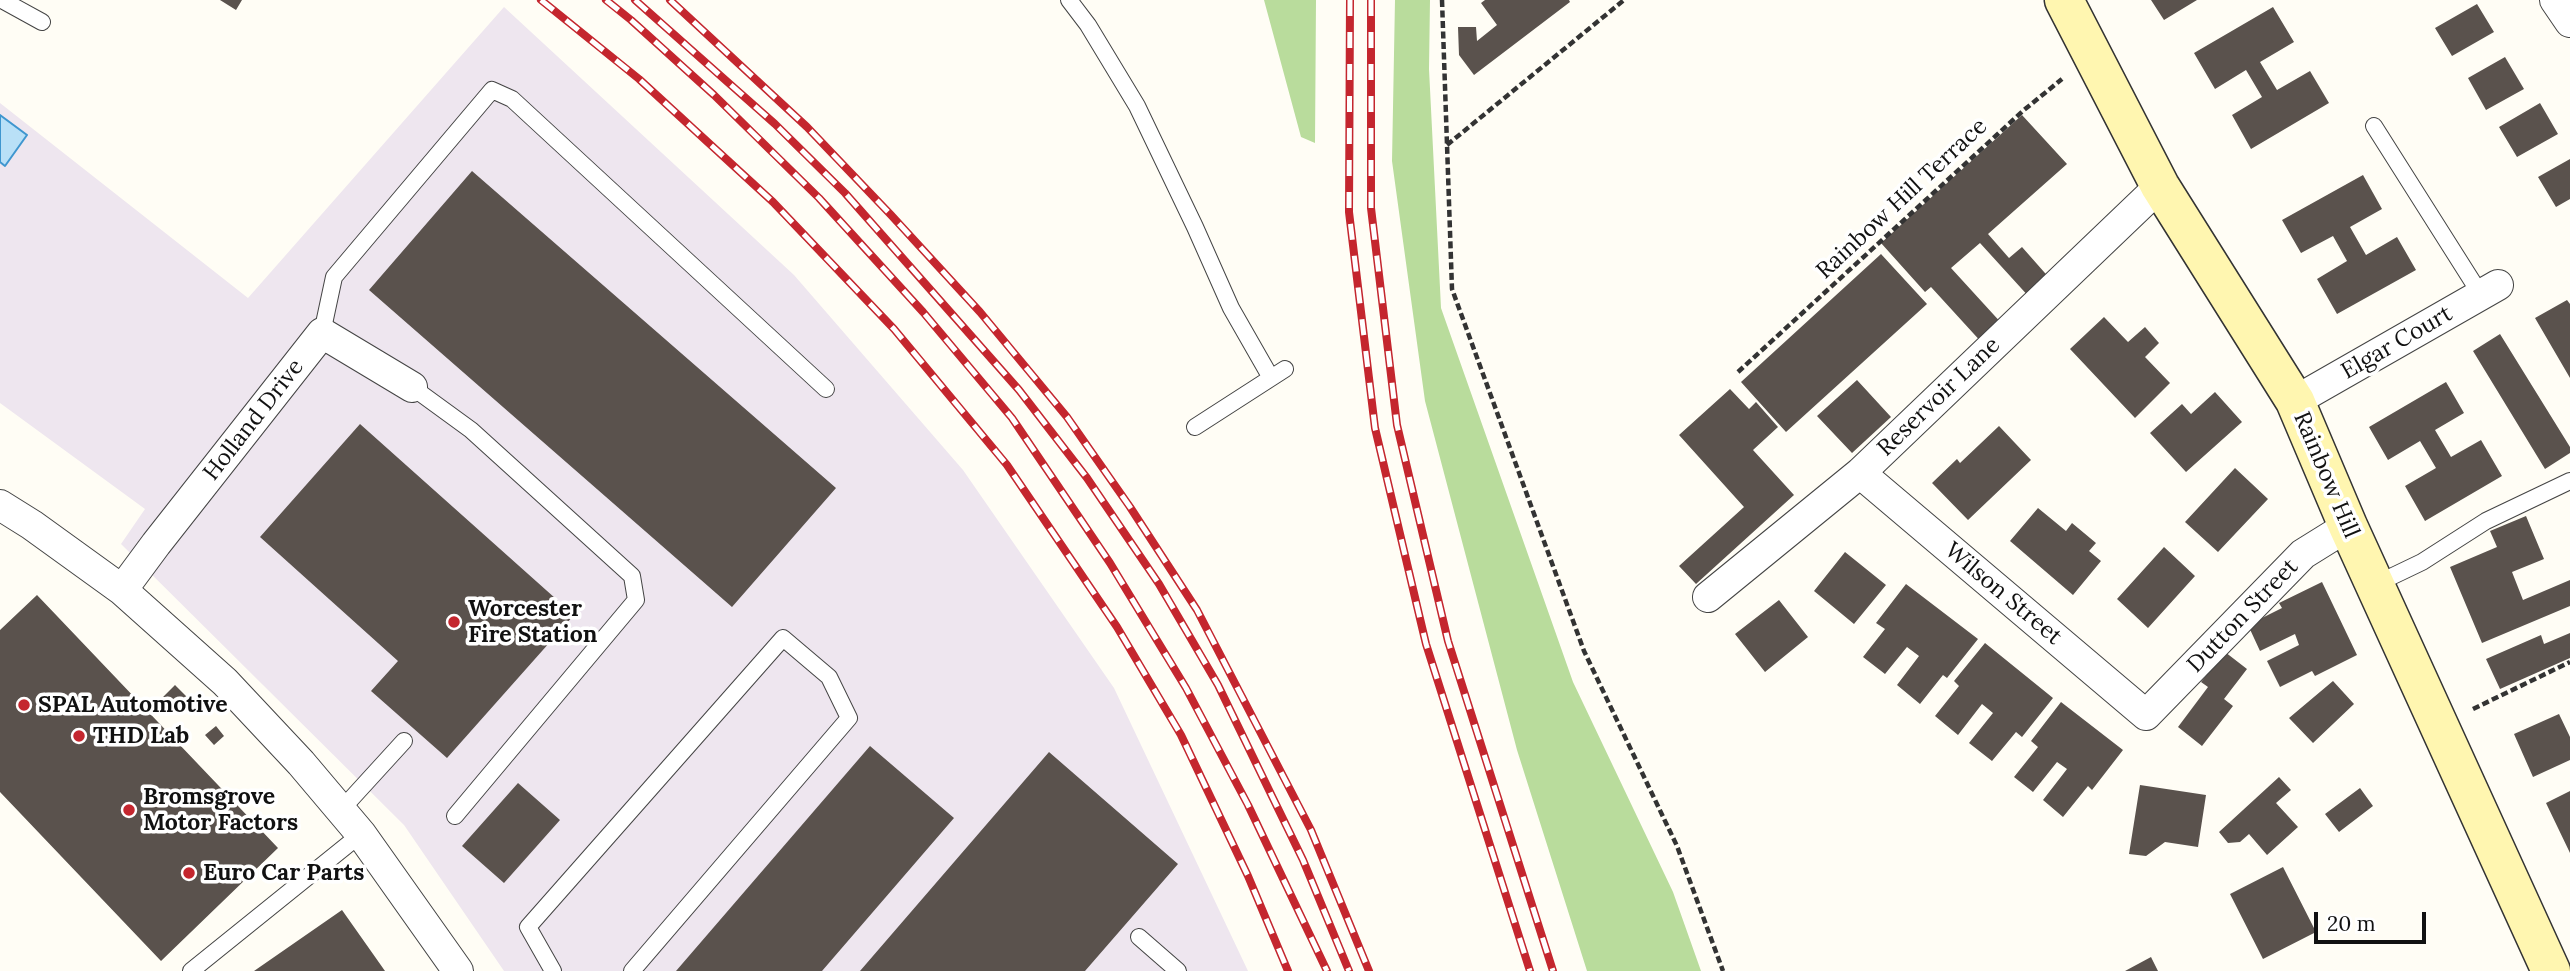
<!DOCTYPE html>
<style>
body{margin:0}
#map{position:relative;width:2570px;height:971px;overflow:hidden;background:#fffdf5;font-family:Lora,serif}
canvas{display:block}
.scale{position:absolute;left:2314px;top:912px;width:112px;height:32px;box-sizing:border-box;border:4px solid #111;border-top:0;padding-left:9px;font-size:21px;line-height:24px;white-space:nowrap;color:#111;-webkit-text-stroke:5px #fff;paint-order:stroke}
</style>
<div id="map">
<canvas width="2570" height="971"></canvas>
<div class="scale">20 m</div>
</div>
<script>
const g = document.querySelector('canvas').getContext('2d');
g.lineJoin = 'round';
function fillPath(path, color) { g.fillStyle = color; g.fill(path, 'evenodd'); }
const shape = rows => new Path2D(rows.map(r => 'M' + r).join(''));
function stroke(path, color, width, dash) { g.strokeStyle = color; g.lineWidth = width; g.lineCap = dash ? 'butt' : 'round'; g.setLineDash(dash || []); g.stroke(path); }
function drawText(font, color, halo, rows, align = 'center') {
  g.font = font + ' Lora,serif'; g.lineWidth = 7; g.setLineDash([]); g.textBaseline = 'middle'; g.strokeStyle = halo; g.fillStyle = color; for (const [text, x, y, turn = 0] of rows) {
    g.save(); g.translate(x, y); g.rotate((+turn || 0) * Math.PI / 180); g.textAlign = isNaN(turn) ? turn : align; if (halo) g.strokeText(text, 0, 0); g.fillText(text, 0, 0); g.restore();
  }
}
const industrial = shape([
 [504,7,794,275,963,470,1114,688,1248,971,504,971,404,825,121,544,145,509,0,403,0,103,248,298]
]);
const forest = shape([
 [1264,0,1316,0,1315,143,1301,137],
 [1395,0,1430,0,1429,69,1441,308,1573,682,1673,892,1701,971,1587,971,1517,750,1425,401,1392,161]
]);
const water = shape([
 [0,115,27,135,5,166,0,162,0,115]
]);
const building = shape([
 [220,0,242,0,236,10],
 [1485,0,1569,0,1570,2,1474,75,1459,55,1458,27,1476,27,1477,41,1497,25,1481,3],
 [2151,0,2197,0,2164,20],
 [2477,4,2494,32,2452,56,2435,28],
 [2273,7,2294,42,2260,62,2277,90,2310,71,2329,103,2251,149,2232,115,2262,97,2246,70,2215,89,2194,53],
 [2505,57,2524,89,2486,110,2468,78],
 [2540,103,2558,134,2517,157,2499,127],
 [2022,115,2067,164,1988,234,2009,258,2022,247,2052,281,2031,299,1980,243,1951,268,2004,326,1984,345,1931,287,1925,292,1881,243],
 [2570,159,2570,199,2556,207,2538,177],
 [472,171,836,488,732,607,369,290],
 [2363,175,2382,209,2350,227,2366,255,2397,237,2416,270,2337,314,2317,279,2347,261,2333,236,2301,253,2282,220],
 [1881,254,1927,304,1786,432,1741,382],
 [2567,300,2570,304,2570,378,2535,318],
 [2104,317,2128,342,2145,327,2159,343,2145,357,2170,383,2135,418,2070,349],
 [2500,334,2570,447,2570,453,2545,469,2473,351],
 [1857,380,1891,417,1852,453,1817,416],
 [2446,382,2464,413,2435,430,2451,457,2481,440,2502,476,2425,521,2405,486,2436,468,2420,441,2388,460,2369,427],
 [1730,389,1749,409,1756,402,1778,427,1753,450,1794,495,1696,584,1679,566,1744,507,1679,435],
 [2215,392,2242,422,2186,472,2150,433,2182,404,2191,414],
 [360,424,574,615,447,758,371,691,398,661,260,537],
 [1999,426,2031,460,1968,520,1932,483,1957,459,1960,463],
 [2235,468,2268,499,2218,552,2185,522],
 [2038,508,2066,531,2072,523,2096,543,2089,551,2101,561,2073,595,2010,541],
 [2526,516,2544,559,2512,572,2523,600,2570,580,2570,606,2482,643,2450,567,2497,547,2490,531],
 [2164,547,2195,576,2148,628,2117,599],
 [1845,552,1886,585,1854,624,1814,591],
 [2322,582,2357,655,2315,676,2312,671,2280,687,2267,661,2299,645,2295,634,2260,651,2248,625,2282,608,2279,603],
 [1906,584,1978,639,1947,678,1943,675,1920,704,1897,685,1919,656,1907,647,1885,674,1863,657,1885,629,1876,623],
 [37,595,278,848,161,961,0,792,0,630],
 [1779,600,1808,637,1765,672,1735,634],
 [2570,633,2570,658,2500,689,2486,659,2541,635,2544,644],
 [1985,643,2053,698,2022,737,2016,732,1992,761,1969,743,1993,713,1982,704,1958,735,1935,716,1959,686,1954,681],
 [2225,652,2247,669,2224,699,2233,706,2202,746,2178,727,2208,687,2201,682],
 [2333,681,2354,704,2313,743,2289,718],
 [175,685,190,700,178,712,163,697],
 [2061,702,2123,750,2092,790,2088,786,2063,817,2043,800,2067,769,2057,762,2033,792,2014,777,2038,747,2031,741],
 [2559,714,2570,737,2570,760,2533,777,2514,734],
 [216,726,224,736,214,745,205,735],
 [870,746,954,818,822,971,676,971],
 [1049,752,1178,864,1085,971,860,971],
 [2279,777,2291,790,2276,803,2298,827,2267,855,2249,834,2240,842,2228,843,2219,832],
 [518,783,560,820,504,883,462,846],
 [2140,785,2206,795,2198,847,2165,842,2146,856,2129,854],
 [2360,788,2373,806,2339,832,2325,814],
 [2570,791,2570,853,2546,803],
 [2283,867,2316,932,2263,959,2230,894],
 [342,910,385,971,254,971],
 [2151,957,2158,971,2125,971]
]);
const path = shape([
 [1442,0,1452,289,1584,651,1677,846,1723,971],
 [1447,145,1624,0],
 [1738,372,2024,110,2062,79],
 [2473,709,2570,662]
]);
const lane = shape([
 [2,0,42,22],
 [1069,0,1088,25,1137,106,1195,227,1231,308,1271,378],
 [2374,126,2481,295],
 [322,333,334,277,492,90,512,99,826,389],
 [412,387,471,430,632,576,636,600,455,816],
 [1195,427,1285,369],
 [2374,585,2422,562,2486,521,2570,481],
 [341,810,404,741],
 [1139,937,1178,971],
 [191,971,361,834],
 [553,971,528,927,783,638,829,677,849,718,632,971]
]);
const street = shape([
 [2555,0,2570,22],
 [2295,401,2498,285],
 [1860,473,2146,715,2303,554,2348,526],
 [0,505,32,525,122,590,225,682,301,763,361,834,458,971],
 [122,590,156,544,322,333,412,387],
 [1708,597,1860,473,2160,186]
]);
const secondary = shape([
 [2064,0,2160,186,2295,401,2348,526,2551,971]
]);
const rail = shape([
 [541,0,639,79,773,202,894,329,1007,465,1117,627,1181,735,1248,876,1288,971],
 [606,0,631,20,714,95,819,198,923,312,1012,418,1110,563,1186,688,1248,805,1327,971],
 [635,0,775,124,845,193,1019,390,1087,478,1159,584,1218,685,1303,860,1349,971],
 [670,0,807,127,891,215,980,312,1067,417,1130,507,1197,610,1311,830,1369,971],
 [1350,0,1349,212,1375,428,1426,644,1530,971],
 [1371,0,1371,208,1397,425,1448,641,1553,971]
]);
const markers = [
 [454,622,7,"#c4262e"],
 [24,705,7,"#c4262e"],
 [79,736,7,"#c4262e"],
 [129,810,7,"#c4262e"],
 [189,873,7,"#c4262e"]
];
const streetNames = [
 ["Rainbow Hill Terrace",1902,199,-43],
 ["Elgar Court",2397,343,-30],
 ["Reservoir Lane",1939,397,-44],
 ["Holland Drive",254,420,-52],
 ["Rainbow Hill",2326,475,67],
 ["Wilson Street",2003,594,40],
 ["Dutton Street",2243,616,-46]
];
const poiNames = [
 ["Worcester",468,609],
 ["Fire Station",468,635],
 ["SPAL Automotive",38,705],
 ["THD Lab",93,736],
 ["Bromsgrove",143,797],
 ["Motor Factors",143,823],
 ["Euro Car Parts",203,873]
];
fillPath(industrial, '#eee6ef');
fillPath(forest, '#b9dc9c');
fillPath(water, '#b9e0f7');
stroke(water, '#3f96cf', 2);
fillPath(building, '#5a524d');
stroke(lane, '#444', 18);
stroke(street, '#444', 32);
stroke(secondary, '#333', 41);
stroke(path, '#333', 4.5, [7, 3.5]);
stroke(lane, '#fff', 16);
stroke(street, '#fff', 30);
stroke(secondary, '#fff6b0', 38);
stroke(rail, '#c4262e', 8);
stroke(rail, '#fff', 5, [16]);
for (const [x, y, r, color] of markers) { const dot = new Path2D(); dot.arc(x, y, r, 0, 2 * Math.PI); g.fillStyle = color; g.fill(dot); stroke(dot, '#fff', 2.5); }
drawText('23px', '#111', '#fff', streetNames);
drawText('bold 23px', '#111', '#fff', poiNames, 'left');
</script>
